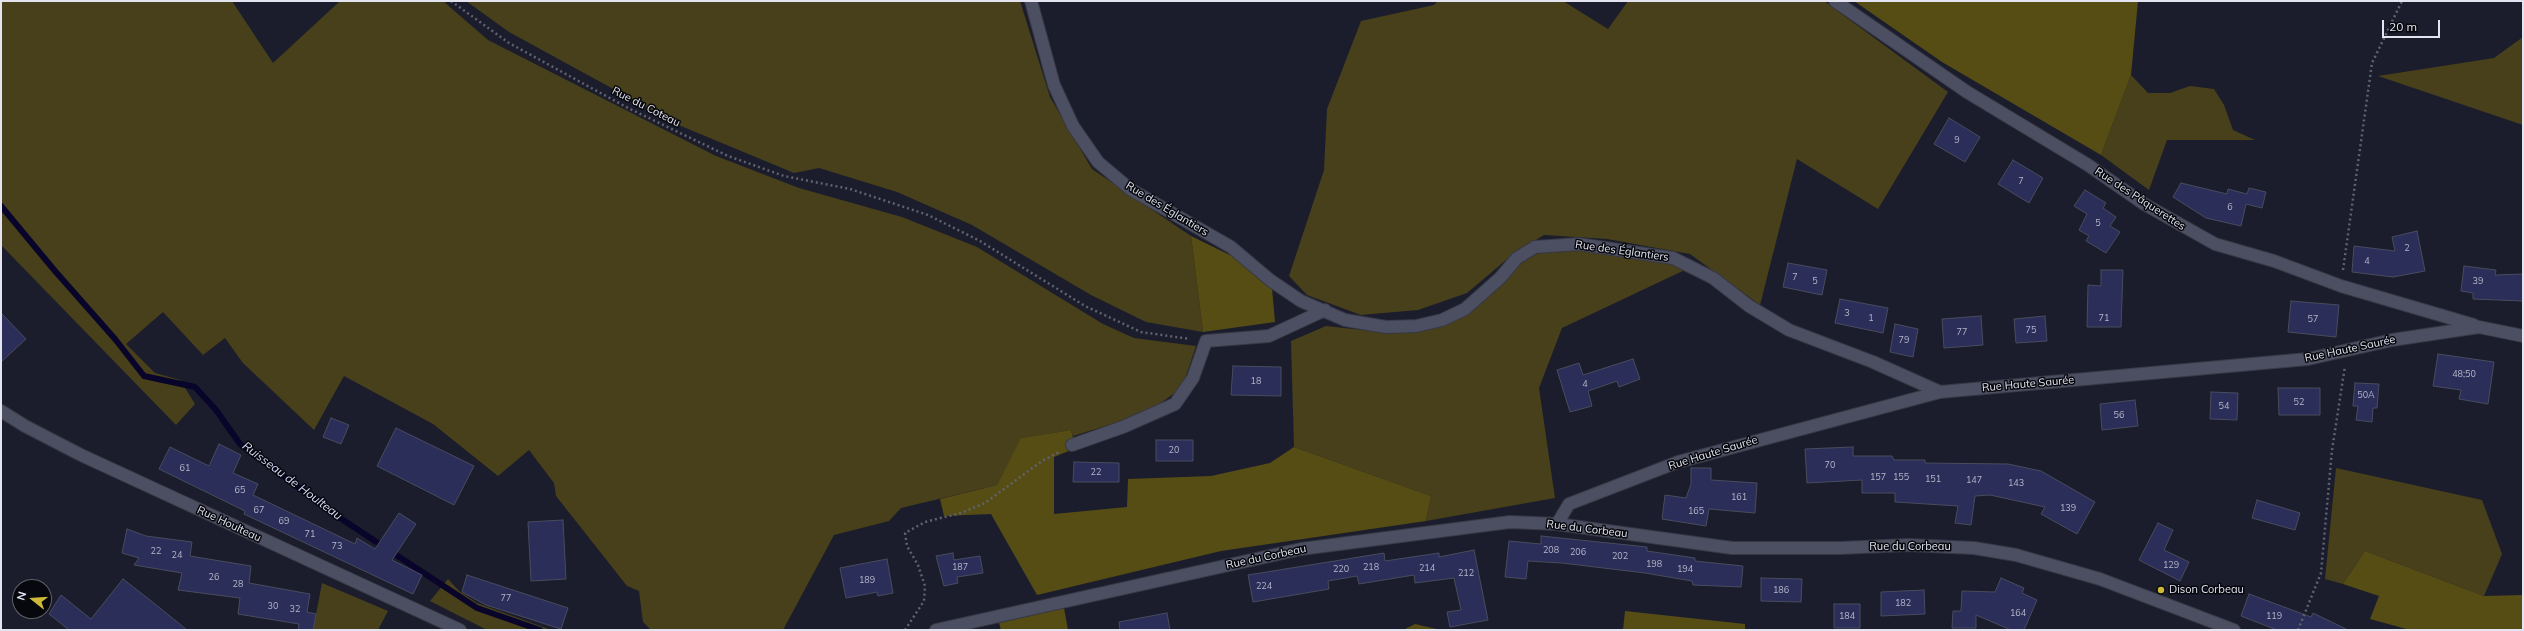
<!DOCTYPE html>
<meta charset="utf-8">
<style>
body{margin:0}
#map{position:relative;width:2524px;height:631px;overflow:hidden;background:#1b1d2c;font-family:Mulish,sans-serif}
canvas{display:block}
.frame{position:absolute;inset:0;border:2px solid #e3e4ef;pointer-events:none}
.north{position:absolute;left:12px;top:579px;width:40px;height:40px;box-sizing:border-box;background:#07080e;border:1px solid #5f6068;border-radius:50%;rotate:287deg;font-size:11px;font-weight:700;line-height:16px;text-align:center;color:#e3e4ef}
.north::after{content:'';display:block;margin:auto;width:14px;height:18px;background:#ceb838;clip-path:polygon(50% 0,100% 100%,50% 72%,0 100%)}
.scale{position:absolute;left:2382px;top:20px;width:58px;height:18px;box-sizing:border-box;border:2px solid #e3e4ef;border-top:0;padding-left:5px;font-size:12px;line-height:14px;white-space:nowrap;color:#e3e4ef;-webkit-text-stroke:3px #07080e;paint-order:stroke}
</style>
<div id="map">
<canvas width="2524" height="631"></canvas>
<div class="frame"></div>
<div class="north">N</div>
<div class="scale">20 m</div>
</div>
<script>
const g = document.querySelector('canvas').getContext('2d');
g.lineJoin = 'round';
function fillPath(path, color) { g.fillStyle = color; g.fill(path, 'evenodd'); }
const shape = rows => new Path2D(rows.map(r => 'M' + r).join(''));
function stroke(path, color, width, dash) { g.strokeStyle = color; g.lineWidth = width; g.lineCap = dash ? 'butt' : 'round'; g.setLineDash(dash || []); g.stroke(path); }
function drawText(font, color, halo, rows, align = 'center') {
  g.font = font + ' Mulish,sans-serif'; g.lineWidth = 3; g.setLineDash([]); g.textBaseline = 'middle'; g.strokeStyle = halo; g.fillStyle = color; for (const [text, x, y, turn = 0] of rows) {
    g.save(); g.translate(x, y); g.rotate((+turn || 0) * Math.PI / 180); g.textAlign = isNaN(turn) ? turn : align; if (halo) g.strokeText(text, 0, 0); g.fillText(text, 0, 0); g.restore();
  }
}
const green = shape([
 [1,1,232,1,273,63,340,1,443,1,488,40,716,156,799,188,902,217,977,247,1103,324,1134,338,1196,346,1182,388,1145,414,1073,436,1071,430,1022,438,997,485,901,508,889,521,834,535,783,630,651,630,643,622,639,591,627,586,556,496,554,483,529,450,498,476,433,424,344,376,314,430,243,363,225,338,203,355,163,312,126,344,155,373,180,380,195,404,176,425,1,245],
 [466,1,1020,1,1050,97,1092,169,1191,236,1203,332,1146,322,1091,295,972,225,897,192,819,168,794,173,681,126,509,32],
 [1438,1,1563,1,1608,29,1628,1,1824,1,1948,92,1878,209,1797,159,1760,305,1690,254,1607,239,1544,235,1512,255,1467,293,1418,310,1361,315,1307,295,1289,276,1324,170,1327,109,1361,21,1434,5],
 [2523,37,2523,125,2378,76,2494,58],
 [2131,75,2148,93,2170,93,2190,86,2214,89,2224,105,2233,130,2255,140,2167,140,2149,190,2101,155],
 [1571,247,1664,258,1689,268,1562,328,1539,388,1555,498,1426,521,1431,496,1294,447,1291,341,1326,326,1372,331,1417,330,1501,284,1530,255],
 [2336,468,2482,500,2502,554,2484,596,2365,551,2343,584,2325,579],
 [448,579,459,591,477,603,551,630,487,630,430,601],
 [322,583,388,611,378,630,313,630]
]);
const forest = shape([
 [1854,1,2138,1,2131,75,2101,155,1942,62],
 [1191,236,1242,261,1272,288,1275,322,1203,332],
 [1071,430,1076,448,1054,457,1054,514,1127,507,1128,479,1211,476,1270,463,1294,447,1431,496,1426,521,1221,551,1037,595,991,514,944,516,940,499,997,485,1021,438],
 [2365,551,2484,596,2523,595,2523,630,2410,630,2370,619,2379,596,2343,584],
 [1064,608,1068,630,1001,630,999,623],
 [1625,611,1745,624,1745,630,1623,630],
 [1415,624,1441,630,1403,630]
]);
const stream = shape([
 [1,206,55,271,115,339,144,376,195,387,216,410,240,444,337,516,477,608,540,630]
]);
const building = shape([
 [1949,118,1980,137,1965,162,1934,144,1949,118],
 [2013,160,2043,178,2029,203,1998,184,2013,160],
 [2181,183,2227,194,2228,189,2247,194,2249,188,2266,192,2262,208,2246,204,2241,226,2206,218,2173,197,2181,183],
 [2085,190,2106,203,2103,208,2116,217,2110,226,2120,232,2106,253,2086,241,2089,236,2079,230,2087,214,2074,206,2085,190],
 [2417,231,2425,271,2393,277,2352,272,2354,246,2395,251,2392,237,2417,231],
 [1788,263,1827,270,1822,295,1783,287,1788,263],
 [2464,266,2496,270,2495,275,2523,274,2523,301,2473,299,2473,293,2461,291,2464,266],
 [2101,270,2123,270,2121,327,2087,327,2088,285,2101,286,2101,270],
 [1840,299,1888,308,1883,333,1835,323,1840,299],
 [2291,301,2339,305,2336,337,2288,332,2291,301],
 [1,313,26,339,1,362,1,313],
 [1981,316,1983,345,1944,348,1942,319,1981,316],
 [2045,316,2047,341,2016,343,2014,319,2045,316],
 [1895,324,1918,329,1913,357,1890,352,1895,324],
 [2438,354,2494,362,2488,404,2459,399,2461,390,2433,386,2438,354],
 [1633,359,1640,379,1619,387,1617,381,1588,391,1592,406,1570,412,1557,370,1579,363,1583,375,1633,359],
 [1233,366,1281,367,1281,396,1231,395,1233,366],
 [2355,383,2379,384,2377,408,2373,408,2372,422,2356,420,2358,406,2353,406,2355,383],
 [2278,388,2320,388,2320,415,2279,415,2278,388],
 [2211,392,2238,393,2237,420,2210,419,2211,392],
 [2135,400,2138,426,2102,430,2100,404,2135,400],
 [331,418,349,425,341,444,323,437,331,418],
 [396,428,474,466,454,505,377,466,396,428],
 [1156,440,1193,440,1193,461,1156,461,1156,440],
 [219,444,241,455,233,473,258,484,253,495,355,544,357,538,375,549,399,513,416,524,392,560,422,575,413,594,244,514,245,511,159,469,170,447,209,466,219,444],
 [1853,447,1853,456,1892,456,1894,460,1925,460,1925,463,2008,464,2041,471,2095,502,2077,534,2041,514,2045,507,1990,495,1975,496,1971,525,1955,523,1958,506,1895,502,1895,493,1862,493,1862,480,1807,483,1805,449,1853,447],
 [1074,462,1119,463,1119,482,1073,482,1074,462],
 [1691,468,1711,468,1711,480,1757,483,1755,513,1709,509,1706,526,1662,519,1665,495,1686,498,1691,484,1691,468],
 [2257,500,2300,513,2295,530,2252,518,2257,500],
 [563,520,566,579,531,581,528,522,563,520],
 [2158,523,2173,530,2164,550,2189,562,2180,581,2139,560,2158,523],
 [127,529,146,536,192,542,190,556,251,566,249,583,310,594,307,612,316,614,313,630,298,630,299,624,238,614,240,598,178,590,182,573,134,565,139,558,122,553,127,529],
 [1541,536,1647,547,1647,551,1695,558,1695,561,1743,566,1741,587,1693,585,1692,581,1645,573,1562,563,1528,561,1526,579,1505,577,1509,541,1541,544,1541,536],
 [1474,550,1488,620,1450,627,1447,612,1461,610,1454,578,1415,583,1414,575,1359,584,1357,576,1328,581,1329,589,1253,602,1248,575,1384,553,1385,561,1439,553,1439,557,1474,550],
 [953,553,954,560,980,556,983,573,957,577,958,583,944,586,936,556,953,553],
 [887,559,893,593,878,596,877,592,846,598,840,568,887,559],
 [467,575,568,608,561,629,486,605,462,592,467,575],
 [1761,578,1802,579,1801,602,1761,601,1761,578],
 [2001,578,2024,588,2022,593,2037,600,2024,630,2011,630,1976,615,1976,628,1952,628,1953,611,1961,611,1962,591,1995,592,2001,578],
 [123,579,155,604,187,630,69,630,49,614,61,595,91,619,123,579],
 [1924,590,1925,614,1881,616,1881,592,1924,590],
 [2249,594,2311,617,2313,613,2348,630,2277,630,2241,616,2249,594],
 [1834,604,1860,604,1860,628,1834,628,1834,604],
 [1167,613,1170,630,1120,630,1119,622,1167,613]
]);
const path = shape([
 [451,1,509,43,628,108,728,156,784,176,850,189,928,215,980,241,1085,306,1141,332,1190,339],
 [2343,270,2372,63,2402,1],
 [905,630,924,601,925,586,918,565,907,546,905,533,925,522,961,513,985,503,1042,461,1059,452],
 [2298,630,2321,573,2332,450,2345,366]
]);
const minor = shape([
 [1031,1,1054,85,1073,126,1098,162,1130,189,1231,247,1270,280,1301,301,1345,320,1386,327,1416,326,1442,320,1465,309,1500,278,1517,258,1535,247,1578,244,1673,258,1713,278,1749,306,1789,330,1873,362,1940,392],
 [1835,1,1967,92,2088,165,2144,204,2215,244,2274,261,2341,286,2474,325],
 [1,411,25,426,81,455,460,630],
 [1072,445,1123,427,1175,404,1193,378,1206,341,1269,336,1325,310],
 [1557,524,1569,504,1678,462,1940,392,2308,359,2392,340,2479,327,2523,336],
 [936,630,1301,549,1510,522,1557,524,1732,548,1840,548,1908,545,1974,548,2016,555,2100,579,2234,630]
]);
const markers = [
 [2161,590,4,"#ceb838"]
];
const numberNames = [
 ["9",1957,140],
 ["7",2021,181],
 ["6",2230,207],
 ["5",2098,223],
 ["2",2407,248],
 ["4",2367,261],
 ["7",1795,277],
 ["5",1815,281],
 ["39",2478,281],
 ["3",1847,313],
 ["1",1871,318],
 ["71",2104,318],
 ["57",2313,319],
 ["75",2031,330],
 ["77",1962,332],
 ["79",1904,340],
 ["48;50",2464,374],
 ["18",1256,381],
 ["4",1585,384],
 ["50A",2366,395],
 ["52",2299,402],
 ["54",2224,406],
 ["56",2119,415],
 ["20",1174,450],
 ["70",1830,465],
 ["61",185,468],
 ["22",1096,472],
 ["157",1878,477],
 ["155",1901,477],
 ["151",1933,479],
 ["147",1974,480],
 ["143",2016,483],
 ["65",240,490],
 ["161",1739,497],
 ["139",2068,508],
 ["67",259,510],
 ["165",1696,511],
 ["69",284,521],
 ["71",310,534],
 ["73",337,546],
 ["208",1551,550],
 ["22",156,551],
 ["206",1578,552],
 ["24",177,555],
 ["202",1620,556],
 ["198",1654,564],
 ["129",2171,565],
 ["187",960,567],
 ["218",1371,567],
 ["214",1427,568],
 ["220",1341,569],
 ["194",1685,569],
 ["212",1466,573],
 ["26",214,577],
 ["189",867,580],
 ["28",238,584],
 ["224",1264,586],
 ["186",1781,590],
 ["77",506,598],
 ["182",1903,603],
 ["30",273,606],
 ["32",295,609],
 ["164",2018,613],
 ["184",1847,616],
 ["119",2274,616]
];
const streetNames = [
 ["Rue du Coteau",646,107,27],
 ["Rue des Pâquerettes",2140,199,33],
 ["Rue des Églantiers",1167,209,31],
 ["Rue des Églantiers",1622,251,8],
 ["Rue Haute Saurée",2350,349,-12],
 ["Rue Haute Saurée",2028,384,-5],
 ["Rue Haute Saurée",1713,453,-17],
 ["Rue Houlteau",229,524,25],
 ["Rue du Corbeau",1587,529,7],
 ["Rue du Corbeau",1910,547],
 ["Rue du Corbeau",1266,557,-12]
];
const poiNames = [
 ["Dison Corbeau",2169,590]
];
const waterNames = [
 ["Ruisseau de Houlteau",292,481,37]
];
fillPath(green, '#47401a');
fillPath(forest, '#564d15');
stroke(stream, '#08042a', 6);
fillPath(building, '#2b2e58');
stroke(building, '#494c5e', 1);
stroke(minor, '#373844', 14);
stroke(path, '#606270', 2.5, [2, 3]);
stroke(minor, '#4c4f61', 12);
for (const [x, y, r, color] of markers) { const dot = new Path2D(); dot.arc(x, y, r, 0, 2 * Math.PI); g.fillStyle = color; g.fill(dot); stroke(dot, '#07080e', 1.5); }
drawText('9px', '#b5b6c9', null, numberNames);
drawText('11px', '#e3e4ef', '#07080e', streetNames);
drawText('11px', '#e3e4ef', '#07080e', poiNames, 'left');
drawText('italic 12px', '#d6dbf9', '#07080e', waterNames);
</script>
